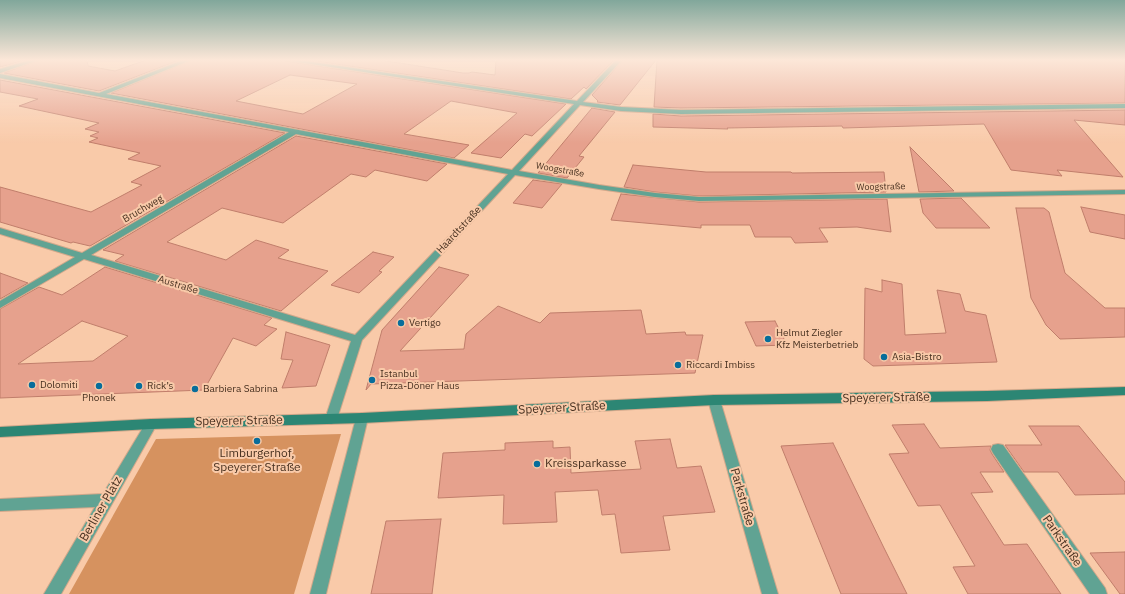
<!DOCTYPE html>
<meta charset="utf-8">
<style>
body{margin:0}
canvas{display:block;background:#f9caa9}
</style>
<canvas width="1125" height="594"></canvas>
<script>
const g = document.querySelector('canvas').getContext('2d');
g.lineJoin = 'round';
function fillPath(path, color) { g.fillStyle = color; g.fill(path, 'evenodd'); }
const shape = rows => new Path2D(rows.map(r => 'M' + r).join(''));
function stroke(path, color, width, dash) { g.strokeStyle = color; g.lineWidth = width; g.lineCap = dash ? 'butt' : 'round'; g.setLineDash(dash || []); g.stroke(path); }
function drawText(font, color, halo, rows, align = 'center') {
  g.font = font + ' "IBM Plex Sans",sans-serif'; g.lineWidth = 4; g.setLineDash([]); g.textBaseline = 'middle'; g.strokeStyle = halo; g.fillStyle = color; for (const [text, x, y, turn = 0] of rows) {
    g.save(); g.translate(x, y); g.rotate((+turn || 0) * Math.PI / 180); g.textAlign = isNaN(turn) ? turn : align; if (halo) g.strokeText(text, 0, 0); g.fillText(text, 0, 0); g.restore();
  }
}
const green = shape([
 [341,434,294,594,69,594,156,439]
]);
const building = shape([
 [0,60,25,60,0,67,0,60],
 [39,60,87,60,88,66,115,71,146,60,179,60,99,91,4,73,39,60],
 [192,60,284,60,285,61,566,104,532,136,525,134,501,158,471,153,517,113,451,101,404,134,469,145,454,158,111,93,192,60],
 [290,75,357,84,303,114,236,101,290,75],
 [309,60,380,60,463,73,469,73,472,72,495,75,496,60,614,60,586,89,584,87,571,99,309,60],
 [623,60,656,60,620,105,597,102,598,101,592,95,623,60],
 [657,60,1125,60,1125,103,681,108,654,107,657,60],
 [0,80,285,133,90,246,73,242,71,243,0,222,0,187,91,212,142,185,131,182,161,166,128,159,140,153,89,142,98,138,90,136,99,132,85,129,99,123,19,106,38,99,0,92,0,80],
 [592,108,615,112,579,156,584,157,567,178,538,173,592,108],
 [1125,110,1125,125,1074,120,1123,177,1057,170,1062,176,1011,170,984,124,843,128,842,126,727,128,728,129,653,127,653,114,681,116,1125,110],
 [296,136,447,164,427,181,375,170,366,177,351,174,283,223,222,208,167,242,226,260,256,240,289,250,278,258,328,271,281,311,115,261,124,255,103,250,296,136],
 [910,147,954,191,919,192,910,147],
 [633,165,706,172,791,172,792,173,884,172,886,192,699,196,655,192,624,187,633,165],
 [533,180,562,184,542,208,513,203,533,180],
 [621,194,699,202,887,199,891,232,857,227,819,228,828,242,795,243,791,237,755,237,750,225,701,225,701,228,611,220,621,194],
 [961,198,990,228,936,228,923,213,920,199,961,198],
 [1081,207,1125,215,1125,239,1090,232,1081,207],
 [1016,208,1044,208,1049,212,1065,273,1105,308,1125,308,1125,337,1060,339,1046,325,1031,298,1016,208],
 [373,252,394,257,379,271,382,272,359,293,331,285,373,252],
 [105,267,272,318,264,325,277,329,256,346,233,338,204,390,0,398,0,309,39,287,62,295,105,267],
 [82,321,128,336,93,361,18,364,82,321],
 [439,267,469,275,400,351,464,349,466,334,498,306,540,323,550,313,641,310,646,334,685,332,686,335,703,335,695,373,371,384,366,390,382,330,439,267],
 [0,273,28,283,0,299,0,273],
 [882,280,902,284,905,335,946,333,937,290,960,294,965,311,986,315,997,362,873,366,864,359,865,288,882,292,882,280],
 [775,321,787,345,756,346,745,322,775,321],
 [286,332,330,345,316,386,282,388,293,360,281,359,286,332],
 [924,424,940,448,991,446,990,450,992,454,1004,472,980,472,993,492,971,493,1004,545,1027,544,1061,594,968,594,953,567,975,566,940,505,918,506,889,454,909,453,892,425,924,424],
 [1029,426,1079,426,1125,482,1125,494,1075,495,1058,472,1024,472,1005,445,1042,445,1029,426],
 [670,439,677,468,701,466,715,512,663,516,670,550,621,553,615,514,602,515,598,490,555,492,557,522,503,524,504,495,438,498,443,453,505,450,505,443,553,441,553,448,570,447,571,473,641,469,635,441,670,439],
 [833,443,884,548,907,594,841,594,781,446,833,443],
 [441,519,432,594,371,594,386,521,441,519],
 [1125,552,1125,594,1120,594,1090,553,1125,552]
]);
const street = shape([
 [30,60,38,60,0,73,0,69,30,60],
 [183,60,191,60,106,94,512,170,574,104,285,60,299,60,577,101,616,60,622,60,583,102,621,107,681,110,1125,104,1125,108,681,114,621,111,580,105,519,171,599,185,655,193,699,197,1125,190,1125,194,699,201,655,197,599,189,515,175,362,340,337,419,335,422,331,424,327,422,325,419,351,341,84,259,0,308,0,301,75,257,0,234,0,228,82,253,289,132,0,78,0,74,99,93,183,60],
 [296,134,508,174,355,335,91,255,296,134],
 [714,395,718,397,720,400,778,594,762,594,708,400,710,397,714,395],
 [362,413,366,415,368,418,326,594,310,594,356,418,358,415,362,413],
 [151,419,155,421,157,424,61,594,44,594,95,507,0,511,0,499,103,494,147,421,151,419],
 [998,444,1003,445,1105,588,1107,594,1090,594,993,453,991,449,993,445,998,444]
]);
const secondary = shape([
 [1125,387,1125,395,987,401,714,405,362,423,151,429,0,437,0,427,151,419,362,413,714,395,987,391,1125,387]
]);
const markers = [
 [401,323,4,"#086d9b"],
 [768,339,4,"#086d9b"],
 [884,357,4,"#086d9b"],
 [678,365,4,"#086d9b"],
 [372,380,4,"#086d9b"],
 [32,385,4,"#086d9b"],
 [99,386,4,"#086d9b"],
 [139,386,4,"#086d9b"],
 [195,389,4,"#086d9b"],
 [257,441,4,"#086d9b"],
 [537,464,4,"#086d9b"]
];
const farStreetnames = [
 ["Woogstraße",560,170,10],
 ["Woogstraße",881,187,-1]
];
const streetNames = [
 ["Bruchweg",143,209,-30],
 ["Haardtstraße",459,230,-47],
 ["Austraße",178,285,17]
];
const poiNames = [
 ["Vertigo",409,323],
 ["Helmut Ziegler",776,333],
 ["Kfz Meisterbetrieb",776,345],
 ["Asia-Bistro",892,357],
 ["Riccardi Imbiss",686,365],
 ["Istanbul",380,374],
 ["Pizza-Döner Haus",380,386],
 ["Dolomiti",40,385],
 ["Rick’s",147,386],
 ["Barbiera Sabrina",203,389],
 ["Phonek",99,398,"center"]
];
const nearStreetnames = [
 ["Speyerer Straße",886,398,-1],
 ["Speyerer Straße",562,408,-3],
 ["Speyerer Straße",239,421,-1],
 ["Parkstraße",742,497,74],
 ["Berliner Platz",101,509,-60],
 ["Parkstraße",1062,541,55]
];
const nearPoinames = [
 ["Limburgerhof,",257,454],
 ["Speyerer Straße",257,468],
 ["Kreissparkasse",545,464,"left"]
];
fillPath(green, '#d6925f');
fillPath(building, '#e6a18d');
stroke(building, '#c07e6b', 1);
stroke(street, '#d2a88b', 2);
stroke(secondary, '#d2a88b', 2);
fillPath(street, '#60a393');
fillPath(secondary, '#2c8674');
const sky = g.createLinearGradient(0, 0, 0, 143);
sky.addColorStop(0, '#81a79b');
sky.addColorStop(0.42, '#fce7d8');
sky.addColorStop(1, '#fce7d800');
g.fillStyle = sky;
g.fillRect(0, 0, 1125, 143);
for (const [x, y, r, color] of markers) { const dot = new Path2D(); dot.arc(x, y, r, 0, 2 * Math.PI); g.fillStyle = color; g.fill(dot); stroke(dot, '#f9caa9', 1.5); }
drawText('9px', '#483120', '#f9caa9', farStreetnames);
drawText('10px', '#483120', '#f9caa9', streetNames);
drawText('10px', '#483120', '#f9caa9', poiNames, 'left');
drawText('12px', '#483120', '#f9caa9', nearStreetnames);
drawText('12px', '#483120', '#f9caa9', nearPoinames);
</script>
